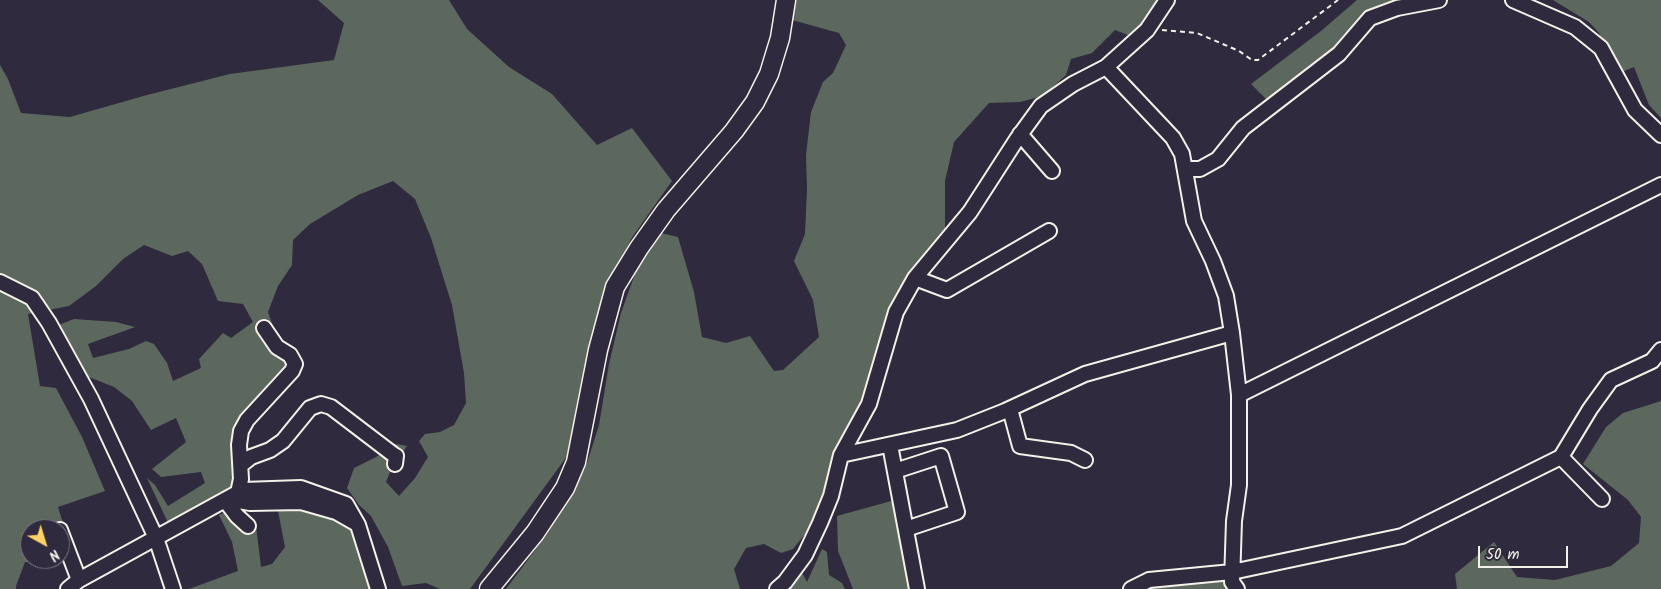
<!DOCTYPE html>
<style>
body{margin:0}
#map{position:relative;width:1661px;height:589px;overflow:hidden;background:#2f2a3d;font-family:Kalam,sans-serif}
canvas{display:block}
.north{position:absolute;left:20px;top:519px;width:50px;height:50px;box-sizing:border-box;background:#2f2a3d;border:1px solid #7e7a81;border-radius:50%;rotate:141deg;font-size:14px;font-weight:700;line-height:20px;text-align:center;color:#f4f1e8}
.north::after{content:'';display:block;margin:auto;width:18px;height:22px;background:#ffd166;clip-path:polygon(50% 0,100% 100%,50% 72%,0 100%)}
.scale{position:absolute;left:1478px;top:546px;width:90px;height:22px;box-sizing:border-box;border:2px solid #f4f1e8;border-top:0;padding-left:6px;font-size:15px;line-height:18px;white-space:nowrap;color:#f4f1e8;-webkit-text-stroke:4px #2f2a3d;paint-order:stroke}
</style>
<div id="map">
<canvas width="1661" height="589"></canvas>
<div class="north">N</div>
<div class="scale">50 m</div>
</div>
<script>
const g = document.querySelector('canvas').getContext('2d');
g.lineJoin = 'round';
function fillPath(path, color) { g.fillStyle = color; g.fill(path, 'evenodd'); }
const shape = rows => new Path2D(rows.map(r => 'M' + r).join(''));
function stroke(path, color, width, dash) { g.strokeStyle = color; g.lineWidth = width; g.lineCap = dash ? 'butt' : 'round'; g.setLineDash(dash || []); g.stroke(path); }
const green = shape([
 [318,0,449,0,467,29,509,67,552,94,597,145,632,128,672,181,633,236,608,282,576,411,568,455,470,589,440,589,426,583,402,586,388,547,371,516,359,505,347,488,354,468,376,457,396,444,407,446,392,467,386,482,399,496,415,478,428,457,419,441,425,434,440,432,454,425,466,403,464,373,452,305,431,238,415,199,393,181,358,195,310,224,293,240,292,265,278,286,268,312,277,339,293,363,261,400,246,434,232,495,170,527,147,478,155,485,168,506,205,483,201,472,161,477,152,469,186,442,176,418,151,430,132,401,114,387,84,375,79,362,56,326,74,319,116,322,135,327,88,344,93,358,129,349,146,341,154,344,167,363,173,381,201,368,199,359,223,333,231,338,253,322,243,304,218,301,202,264,188,251,172,256,144,245,123,259,96,286,69,306,28,314,40,386,56,388,82,437,105,491,58,507,64,526,60,529,30,529,30,559,46,559,42,563,25,562,16,586,16,589,0,589,0,65,8,79,21,113,70,117,147,95,230,74,334,60,344,23],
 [794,0,1171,0,1167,3,1161,24,1150,39,1138,39,1115,30,1092,53,1071,59,1066,75,1043,96,1020,102,989,103,954,142,945,181,945,235,893,301,882,366,823,512,793,549,781,553,764,544,746,548,734,569,740,589,506,589,548,533,587,463,599,425,609,364,621,313,636,271,661,233,678,237,694,292,702,337,726,343,750,336,774,371,783,370,819,337,813,300,794,261,805,234,807,189,806,155,811,112,823,82,833,73,846,45,839,33,792,20],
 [1357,0,1409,0,1385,8,1327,59,1268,101,1251,84,1321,31],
 [1553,0,1661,0,1661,118,1649,105,1634,67,1617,74,1599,33,1589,22],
 [1661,401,1661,589,1457,589,1455,574,1494,542,1517,577,1555,580,1611,566,1639,543,1641,517,1628,500,1583,464,1606,427,1623,413],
 [902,498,915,589,853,589,838,551,837,516],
 [241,505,256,526,261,567,272,564,285,547,277,506,331,506,367,535,380,567,382,589,189,589,238,571,232,542,219,515],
 [822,549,827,552,829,575,842,583,845,589,787,589,801,571,807,582],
 [1233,577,1245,589,1148,589,1172,579]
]);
const path = shape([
 [1162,30,1197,33,1239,51,1252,60,1258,60,1338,0]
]);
const minor = shape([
 [1513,0,1575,27,1601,48,1635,110,1661,135],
 [1106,67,1173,138,1182,154,1194,221,1213,261,1226,296,1232,333,1239,395,1239,485,1234,521,1232,582,1237,589],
 [1020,134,1052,171],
 [1185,169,1200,169,1218,159,1243,128,1339,54,1370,18,1397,8,1439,0],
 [915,278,947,290,1049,231],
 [0,282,32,298,49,323,91,399,156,538,173,589],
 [1239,395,1661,185],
 [1010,409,1020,446,1071,453,1085,460],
 [890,445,917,589],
 [841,455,957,430,1005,411,1085,374,1232,333],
 [1561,457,1602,499],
 [241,465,251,457,270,450,283,441,310,408,321,404,331,407,394,455,396,456,395,464],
 [895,471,941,456,957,512,906,529],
 [238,493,241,479,239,445,241,431,247,420,292,371,295,364,290,355,277,347,264,328],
 [228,499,250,503,301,502,336,512,357,524],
 [225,500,237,516,248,526],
 [60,530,79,580],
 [68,589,79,580,243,490,301,488,346,504,358,525,378,589],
 [777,589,785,582,805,555,820,523,831,496,841,455,869,404,896,312,915,278,970,212,1017,139,1041,106,1073,84,1106,67,1147,30,1167,0],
 [1131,589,1149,580,1232,572,1402,536,1561,457,1590,409,1611,380,1652,361,1661,350]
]);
const tertiary = shape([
 [489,589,535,533,565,488,576,462,598,350,615,287,639,248,666,210,734,131,755,102,769,74,780,38,786,0]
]);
fillPath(green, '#5c685d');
stroke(minor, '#f4f1e8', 18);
stroke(tertiary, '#f4f1e8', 21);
stroke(path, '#f4f1e8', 2, [5, 4]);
stroke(minor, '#2f2a3d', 14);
stroke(tertiary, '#2f2a3d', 18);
</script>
